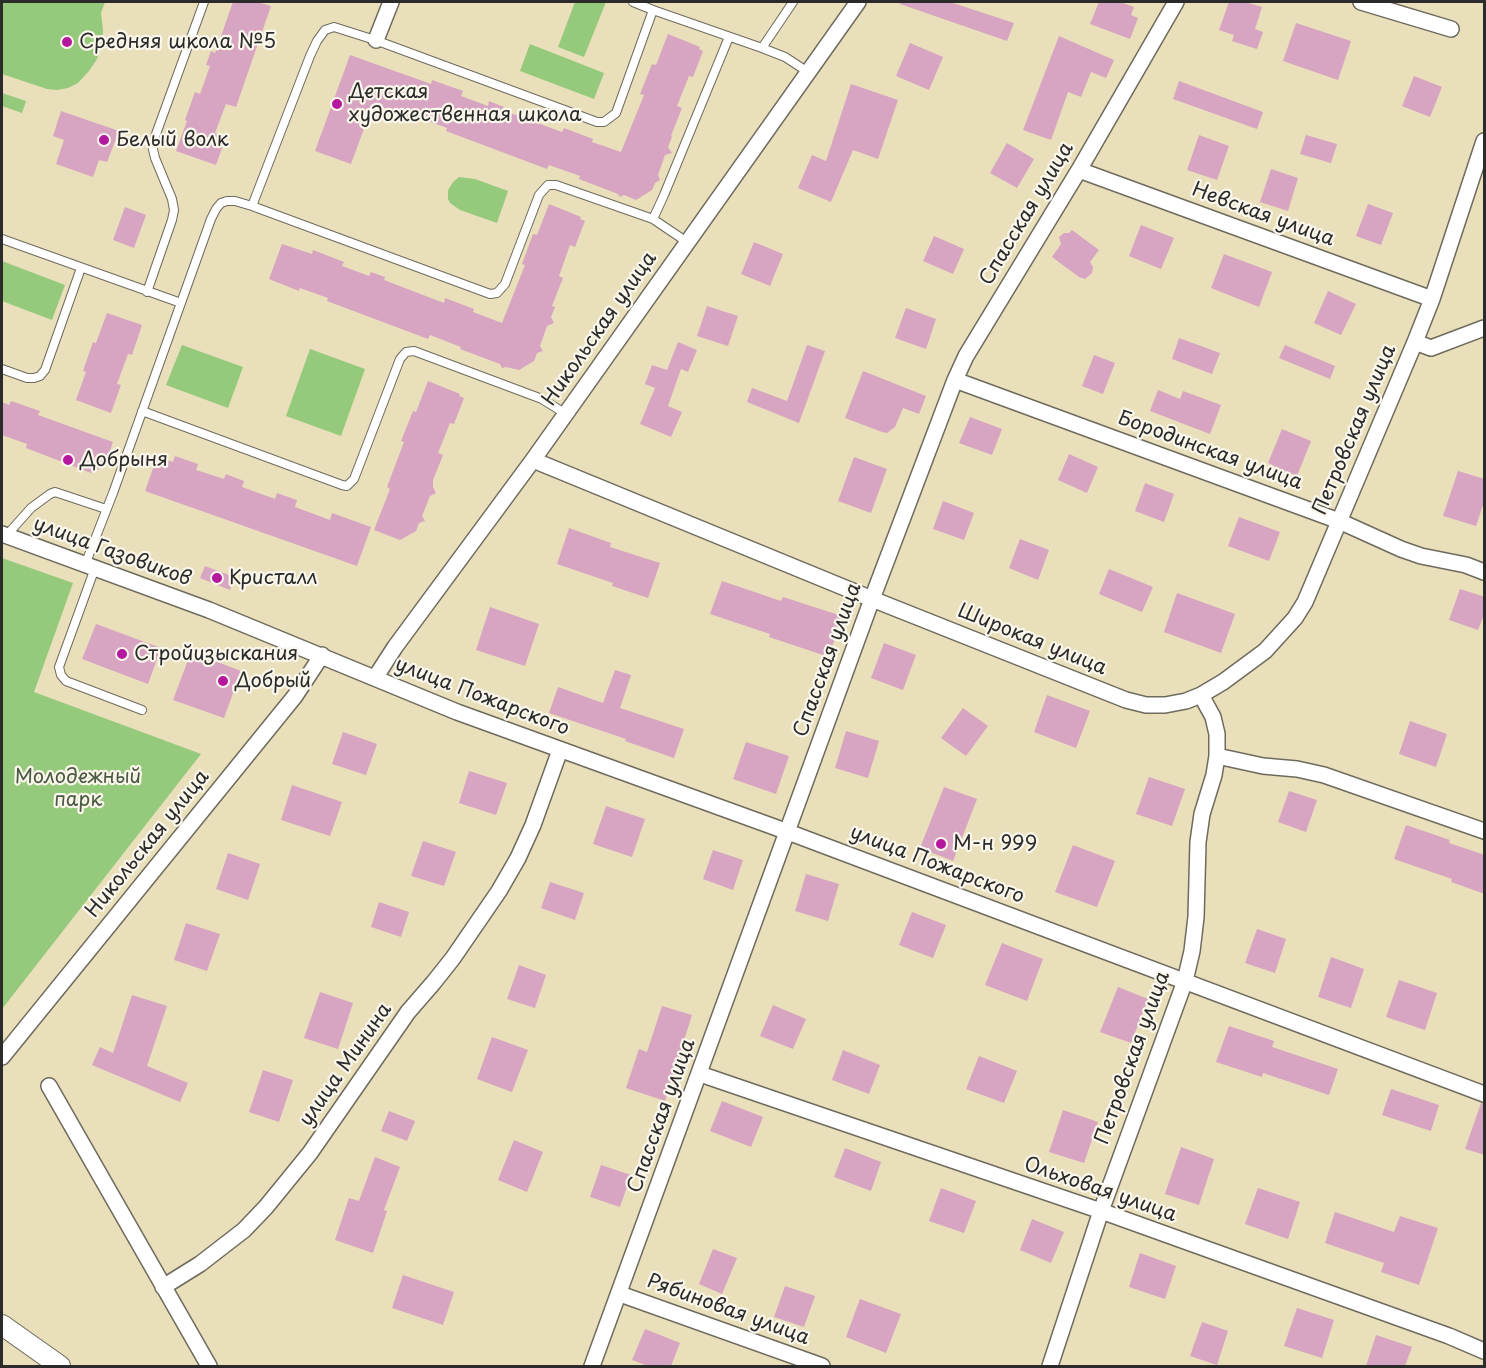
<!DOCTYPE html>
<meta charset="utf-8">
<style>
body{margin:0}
#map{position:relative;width:1486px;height:1368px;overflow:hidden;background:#e9dfba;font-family:"Playpen Sans",sans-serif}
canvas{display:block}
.frame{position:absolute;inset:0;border:3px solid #2b2b2b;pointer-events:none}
</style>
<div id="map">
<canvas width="1486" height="1368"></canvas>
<div class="frame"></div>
</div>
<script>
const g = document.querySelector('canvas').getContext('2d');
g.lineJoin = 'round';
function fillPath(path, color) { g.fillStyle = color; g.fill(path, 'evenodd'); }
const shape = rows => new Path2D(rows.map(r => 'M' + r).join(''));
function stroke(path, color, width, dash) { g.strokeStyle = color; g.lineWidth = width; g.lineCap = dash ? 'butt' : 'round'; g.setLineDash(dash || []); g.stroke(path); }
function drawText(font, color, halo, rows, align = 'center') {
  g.font = font + ' "Playpen Sans",sans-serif'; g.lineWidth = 4.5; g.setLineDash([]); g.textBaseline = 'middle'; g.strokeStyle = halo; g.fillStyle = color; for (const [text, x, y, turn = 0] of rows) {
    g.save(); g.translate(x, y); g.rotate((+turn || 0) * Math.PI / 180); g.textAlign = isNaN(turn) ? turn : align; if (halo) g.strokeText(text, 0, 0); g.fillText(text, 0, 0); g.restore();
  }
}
const green = shape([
 [2,2,105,2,101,13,103,30,102,43,97,59,89,71,78,83,68,88,57,90,47,89,2,74],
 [575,2,606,2,584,57,558,47],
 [530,44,604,73,594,99,520,71],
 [2,93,26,101,22,113,2,106],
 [459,177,475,179,508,191,497,223,460,210,450,203,448,199,448,190,453,182],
 [2,261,65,285,52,320,2,301],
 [182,345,243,367,228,408,166,385],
 [310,349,365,369,341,436,286,416],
 [2,558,73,583,34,692,201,754,2,1009]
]);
const building = shape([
 [233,2,257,2,271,6,236,107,226,104,215,133,226,137,216,165,176,151,187,121,185,120,195,92,200,94,210,66,206,65,211,51,215,53],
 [900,2,950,2,1014,23,1007,41,900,4],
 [1099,2,1120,2,1134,7,1131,15,1138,18,1130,39,1090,24],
 [1229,2,1245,2,1262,7,1255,29,1263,32,1257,49,1232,41,1234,35,1219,30],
 [1296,23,1351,41,1338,80,1283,61],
 [668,34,700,47,699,49,703,51,693,77,689,76,677,106,682,108,671,136,672,137,668,147,672,153,665,155,658,175,660,180,655,183,652,190,636,200,624,195,620,197,618,194,579,179,580,176,549,165,547,169,446,131,447,128,419,118,418,120,373,104,351,164,315,151,350,55,431,84,432,80,463,91,461,96,488,106,489,101,504,107,502,110,562,132,564,128,593,139,592,142,621,152,644,95,640,94,652,64,656,65],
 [1059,36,1114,60,1106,78,1091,72,1081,97,1068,92,1051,140,1023,130],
 [910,43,943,57,929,90,896,76],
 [1414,76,1442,87,1430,117,1402,106],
 [1179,81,1263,112,1257,129,1173,99],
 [851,84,898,100,878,159,853,150,831,202,798,188,812,155,826,161],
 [61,111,119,131,107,162,99,160,93,177,56,164,64,140,53,136],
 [1199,135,1229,146,1217,180,1187,170],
 [1306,135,1337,144,1331,163,1300,154],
 [1007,143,1034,159,1017,188,990,173],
 [1271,169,1298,178,1288,211,1260,202],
 [549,204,581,217,580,219,585,221,575,247,570,245,559,276,563,278,552,306,555,307,551,317,554,323,547,326,540,346,543,351,537,353,534,361,519,370,506,367,502,368,500,364,460,349,461,347,430,335,428,339,327,301,328,298,300,288,299,291,269,279,282,244,312,254,313,250,344,262,342,266,369,276,371,272,385,277,384,280,444,303,445,298,474,309,473,312,502,323,525,265,522,264,533,234,537,235],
 [1368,204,1393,213,1381,245,1356,236],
 [125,207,146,215,134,248,113,240],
 [1141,225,1174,238,1161,269,1129,256],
 [1072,230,1099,250,1090,262,1093,267,1092,273,1085,279,1079,277,1052,257,1061,244,1059,237,1064,233,1069,233],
 [934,236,964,249,953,274,923,261],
 [754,242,783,254,770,286,741,274],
 [1224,254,1272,272,1259,307,1211,288],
 [1328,291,1356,304,1341,335,1314,323],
 [707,306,738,316,728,346,697,336],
 [906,308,936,319,926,349,895,338],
 [107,313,142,325,132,355,128,354,117,384,121,385,111,413,76,400,86,372,83,371,93,342,96,343],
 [1179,338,1220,353,1212,374,1172,359],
 [678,342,697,350,688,372,681,369,668,406,682,412,671,437,640,424,655,388,645,384,652,365,667,370],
 [807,345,825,351,799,423,747,402,752,388,787,401],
 [1285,345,1335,366,1330,379,1279,358],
 [1094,355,1115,363,1103,394,1082,386],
 [863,371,926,396,919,414,903,408,895,427,887,433,882,432,845,418],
 [428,381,460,394,459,396,464,398,454,424,450,423,438,453,443,455,433,480,433,487,436,493,430,496,422,516,425,521,419,523,416,531,400,540,374,530,390,489,387,487,404,442,401,441,413,411,416,412],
 [1158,390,1180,399,1183,391,1221,405,1210,434,1150,411],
 [11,401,40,411,38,415,113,442,105,465,91,473,26,448,27,444,2,435,2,402,9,405],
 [970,417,1002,429,992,455,959,443],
 [1282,429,1311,441,1297,476,1268,463],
 [1069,454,1098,467,1087,493,1058,480],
 [175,456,198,464,196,470,224,479,226,474,244,481,242,487,275,499,277,493,297,500,295,507,330,520,332,513,371,527,357,566,145,491,157,457,173,462],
 [854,457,887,469,871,513,838,501],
 [1458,471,1485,479,1485,499,1476,526,1443,516],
 [1145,483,1174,494,1164,522,1135,511],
 [943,501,974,513,964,540,933,529],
 [1239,517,1280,532,1269,561,1228,546],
 [569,528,611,543,610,547,660,563,648,598,612,586,613,583,557,564],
 [1020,539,1049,550,1038,580,1009,568],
 [205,566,234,577,230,590,200,578],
 [1109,569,1153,587,1142,612,1099,594],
 [722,581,781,601,783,597,842,616,829,657,769,637,770,634,710,614],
 [1460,589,1485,597,1485,612,1478,630,1449,620],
 [1177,593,1235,614,1221,653,1164,632],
 [490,607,539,624,525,666,476,650],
 [96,624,161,648,148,684,82,659],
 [884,643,916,655,903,690,871,678],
 [191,652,241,671,224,718,173,700],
 [615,670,631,675,620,708,684,729,674,758,625,741,626,739,549,713,558,687,603,703],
 [1047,695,1090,711,1076,748,1034,732],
 [963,708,988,726,966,756,941,738],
 [1410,721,1447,734,1436,767,1399,754],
 [846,731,879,741,868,778,835,768],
 [343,732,377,744,366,775,332,764],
 [746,742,789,756,776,794,733,779],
 [469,771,507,783,496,815,459,803],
 [1149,777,1185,789,1172,826,1136,814],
 [292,785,342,802,330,836,281,820],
 [944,787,977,799,953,861,920,848],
 [1289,791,1317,800,1306,832,1278,822],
 [606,806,645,819,632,857,593,844],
 [1406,825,1450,840,1449,843,1485,855,1485,894,1451,882,1452,879,1394,859],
 [423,841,456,852,444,886,411,876],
 [1073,845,1115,861,1097,907,1055,892],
 [713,850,743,860,733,890,703,879],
 [228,853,260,864,248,900,216,889],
 [806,874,839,884,828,921,795,911],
 [550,882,584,893,575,920,541,908],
 [379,902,409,912,401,937,371,927],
 [912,912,946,925,933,958,899,945],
 [186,923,220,934,207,971,174,960],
 [1257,929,1286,939,1275,973,1245,963],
 [1002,943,1043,959,1027,1001,985,985],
 [1331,957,1364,969,1351,1008,1318,997],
 [519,965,546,975,535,1008,507,999],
 [1399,980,1437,993,1425,1030,1386,1017],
 [1118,987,1148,999,1131,1043,1100,1032],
 [320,992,353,1003,338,1049,304,1038],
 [132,995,167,1006,147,1066,188,1083,180,1102,92,1065,100,1047,113,1053],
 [773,1005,806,1019,793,1049,760,1036],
 [662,1006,692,1015,665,1101,626,1088,639,1049,647,1052],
 [1229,1026,1274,1041,1272,1047,1338,1069,1329,1095,1263,1073,1262,1077,1216,1062],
 [492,1037,528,1050,512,1092,477,1079],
 [843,1050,880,1065,869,1094,832,1080],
 [979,1056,1017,1071,1004,1103,966,1089],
 [263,1070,293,1080,279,1122,249,1112],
 [1391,1089,1439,1105,1431,1131,1382,1115],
 [722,1101,763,1117,751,1147,710,1131],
 [1481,1103,1485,1104,1485,1155,1465,1149],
 [1063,1110,1098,1122,1084,1163,1049,1152],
 [389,1111,415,1121,407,1141,381,1131],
 [514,1140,543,1152,527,1192,498,1180],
 [1181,1147,1214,1159,1199,1205,1165,1194],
 [845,1148,881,1162,871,1191,834,1177],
 [375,1157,400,1167,384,1210,387,1211,373,1253,335,1240,349,1198,359,1201],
 [601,1165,631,1175,620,1207,590,1197],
 [941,1188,976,1201,964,1233,929,1221],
 [1258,1188,1300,1202,1288,1239,1245,1224],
 [1335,1212,1394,1232,1400,1216,1438,1228,1419,1285,1381,1272,1384,1263,1325,1243],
 [1032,1219,1064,1232,1051,1263,1020,1250],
 [713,1249,737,1258,722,1294,699,1284],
 [1140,1253,1176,1266,1165,1299,1129,1287],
 [403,1275,454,1292,443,1325,392,1308],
 [785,1286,815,1296,804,1327,774,1317],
 [860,1299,901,1314,886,1353,846,1337],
 [1297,1308,1334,1320,1322,1358,1284,1346],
 [1202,1322,1228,1331,1217,1365,1190,1356],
 [645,1329,680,1343,671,1366,648,1366,632,1360],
 [1376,1335,1412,1347,1405,1366,1366,1366]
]);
const service = shape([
 [633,2,653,10],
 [375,40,597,122,604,122,616,113,653,10,762,48,785,57,808,72],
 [762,48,793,2],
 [252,206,310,56,317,41,325,30,334,27,375,40],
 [653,219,664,195,729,37],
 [2,239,181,303],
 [147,292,172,220,174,210,172,199,155,158,152,145,204,2],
 [2,369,27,378,34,378,40,376,45,370,81,268],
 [142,411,342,485,347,486,354,479,400,359,406,352,414,351,542,399,566,414],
 [6,536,31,508,50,494,55,492,106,509],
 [85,565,113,493,211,219,216,209,221,203,227,201,235,201,252,206,490,294,497,293,505,284,539,195,548,185,556,185,653,219,687,242],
 [95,568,59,667,61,675,66,681,142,710]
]);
const minor = shape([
 [1361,2,1451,29],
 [376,40,391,2],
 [1079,170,1432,299],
 [1415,342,1431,348,1484,328],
 [955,380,1339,521,1401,549,1421,556,1466,565,1484,572],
 [533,460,872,599,1126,700,1146,705,1165,705,1186,701,1201,695,1223,682,1265,651,1295,618,1305,602,1415,342,1432,299,1484,141],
 [2,534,209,610,457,712,788,832,1484,1094],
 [375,678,395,647,533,460,858,2],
 [1217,756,1263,766,1297,769,1324,775,1484,831],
 [2,1057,295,696,322,655],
 [700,1074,1101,1211,1449,1336,1484,1351],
 [49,1086,209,1366],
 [163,1287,200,1264,244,1230,266,1207,310,1153,408,1012,434,982,453,958,499,891,518,858,533,825,560,750],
 [620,1294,822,1366],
 [592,1366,872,599,955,380,966,356,1079,170,1176,2],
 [1050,1366,1101,1211,1185,981,1192,951,1196,917,1198,842,1202,814,1214,775,1217,756,1217,734,1213,717,1201,695]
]);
const tertiary = shape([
 [2,1325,60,1366]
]);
const markers = [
 [67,42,6,"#b5179e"],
 [337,104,6,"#b5179e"],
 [104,140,6,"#b5179e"],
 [68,460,6,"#b5179e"],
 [217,578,6,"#b5179e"],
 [122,654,6,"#b5179e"],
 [223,681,6,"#b5179e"],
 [941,844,6,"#b5179e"]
];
const poiNames = [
 ["Средняя школа №5",79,42],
 ["Детская",349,92],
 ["художественная школа",349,115],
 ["Белый волк",116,140],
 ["Добрыня",80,460],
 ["Кристалл",229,578],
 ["Стройизыскания",134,654],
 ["Добрый",235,681],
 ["М-н 999",953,844]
];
const streetNames = [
 ["Спасская улица",1027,214,-59],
 ["Невская улица",1263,215,20],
 ["Никольская улица",600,329,-55],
 ["Петровская улица",1355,430,-67],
 ["Бородинская улица",1210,451,20],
 ["улица Газовиков",112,552,20],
 ["Широкая улица",1032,640,22],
 ["Спасская улица",828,660,-70],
 ["улица Пожарского",482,697,21],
 ["Никольская улица",148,844,-51],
 ["улица Пожарского",937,865,21],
 ["Петровская улица",1133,1058,-70],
 ["улица Минина",346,1065,-55],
 ["Спасская улица",662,1116,-70],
 ["Ольховая улица",1100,1190,19],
 ["Рябиновая улица",728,1310,20]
];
const parkNames = [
 ["Молодежный",78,777],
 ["парк",78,800]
];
fillPath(green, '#95ca7c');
fillPath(building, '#d7a5c1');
stroke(service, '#6e6a5d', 10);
stroke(minor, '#6e6a5d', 18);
stroke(tertiary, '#6e6a5d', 22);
stroke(service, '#fff', 8);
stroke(minor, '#fff', 15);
stroke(tertiary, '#fff', 20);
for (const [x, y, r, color] of markers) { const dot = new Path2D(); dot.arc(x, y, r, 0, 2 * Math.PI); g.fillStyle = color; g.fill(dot); stroke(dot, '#fbf7ec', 2); }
drawText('20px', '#2b2b2b', '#fbf7ec', poiNames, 'left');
drawText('20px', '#2b2b2b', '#fbf7ec', streetNames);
drawText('20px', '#4b5b43', '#fbf7ec', parkNames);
</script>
